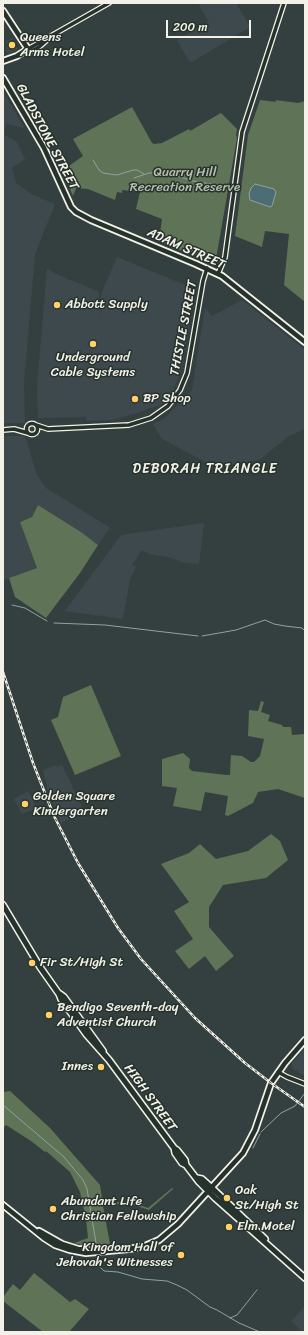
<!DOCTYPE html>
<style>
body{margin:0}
#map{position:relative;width:308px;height:1335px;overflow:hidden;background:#344040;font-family:Sriracha,sans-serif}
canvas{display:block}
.frame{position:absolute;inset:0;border:4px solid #f4f1e8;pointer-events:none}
.scale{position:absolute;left:166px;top:20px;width:85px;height:18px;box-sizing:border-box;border:2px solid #f4f1e8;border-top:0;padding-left:5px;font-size:12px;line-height:14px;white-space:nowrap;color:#f4f1e8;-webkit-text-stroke:3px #26332d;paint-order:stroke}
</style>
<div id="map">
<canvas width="308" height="1335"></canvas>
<div class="frame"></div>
<div class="scale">200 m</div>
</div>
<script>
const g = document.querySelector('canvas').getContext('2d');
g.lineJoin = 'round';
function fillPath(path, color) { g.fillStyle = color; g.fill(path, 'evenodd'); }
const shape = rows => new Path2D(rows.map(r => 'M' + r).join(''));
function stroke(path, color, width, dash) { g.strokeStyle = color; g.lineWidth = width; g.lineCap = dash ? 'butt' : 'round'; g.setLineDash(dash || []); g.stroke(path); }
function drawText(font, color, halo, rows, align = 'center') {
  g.font = font + ' Sriracha,sans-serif'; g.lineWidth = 3; g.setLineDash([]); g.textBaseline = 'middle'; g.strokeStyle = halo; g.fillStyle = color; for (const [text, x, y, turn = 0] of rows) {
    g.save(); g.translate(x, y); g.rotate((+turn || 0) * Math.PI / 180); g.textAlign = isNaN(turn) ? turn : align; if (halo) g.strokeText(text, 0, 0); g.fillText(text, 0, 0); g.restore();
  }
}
const built = shape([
 [198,3,236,3,250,27,192,62,189,61,177,40,209,22],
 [12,38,18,49,8,54,6,50,7,45,5,42],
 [3,91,24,128,6,124,4,135,16,141,25,159,12,168,16,183,33,195,55,204,35,254,24,383,25,423,3,423],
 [117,257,195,289,182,369,172,392,159,406,149,408,141,412,111,420,86,421,86,417,38,418,37,386,47,269,69,280,71,280,99,292,100,317,102,292],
 [242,300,305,350,305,429,289,436,259,460,215,467,162,439,153,424,165,418,192,390,205,308,212,316],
 [3,436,23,436,26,439,36,473,46,488,109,527,109,529,98,545,81,532,38,505,32,517,20,522,37,568,3,580],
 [204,523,199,564,182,562,168,557,149,554,142,550,132,565,136,567,130,579,123,619,65,611,121,535],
 [55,765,56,767,62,765,84,811,61,823,47,787,43,770],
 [28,791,37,808,22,814,14,799],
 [305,1049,305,1076,292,1068,292,1063],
 [305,1306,305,1332,303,1332,291,1321]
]);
const green = shape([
 [260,100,276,102,275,100,298,103,305,101,305,302,284,285,289,234,265,231,262,247,235,236,248,135],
 [132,107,152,143,154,144,162,143,189,129,190,131,221,113,237,129,236,135,237,138,215,265,159,241,162,219,136,209,140,192,122,190,122,193,117,192,115,200,88,189,76,188,73,196,62,171,83,156,73,139],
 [38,505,81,532,98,545,80,573,46,618,15,597,9,578,37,568,20,522,32,517],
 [91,685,121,756,75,775,51,720,58,717,63,697],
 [261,701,264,702,261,712,270,715,268,721,282,725,283,727,291,727,292,735,305,734,305,798,278,789,258,792,253,803,228,816,225,815,228,796,205,792,201,811,173,806,177,788,162,786,162,759,183,753,190,759,189,768,192,771,226,775,230,775,231,755,242,756,251,762,254,762,260,756,264,739,248,736,249,710,258,711],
 [271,834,280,841,288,860,266,878,223,885,209,907,209,927,234,956,216,971,205,956,189,969,175,951,193,939,174,911,189,902,161,864,189,853,200,844,216,859,248,851],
 [10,1091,50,1128,100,1185,103,1204,128,1201,148,1208,172,1188,173,1189,149,1210,128,1203,103,1206,110,1244,91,1247,74,1243,88,1238,86,1219,80,1192,70,1172,46,1151,45,1152,31,1141,6,1125,3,1128,3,1092],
 [34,1273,70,1302,75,1299,89,1309,69,1332,43,1332,3,1301,3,1297,13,1284,20,1290]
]);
const water = shape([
 [255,184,274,189,276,192,272,206,270,207,250,200,249,194,251,188,255,184]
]);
const stream = shape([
 [93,160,99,170,103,173,117,175,133,170,137,170,144,174],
 [134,178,149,173,163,173,177,176,193,181,228,187],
 [12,605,25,608,47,621],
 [54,623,105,625,198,636],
 [202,636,236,630,265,620,274,624,285,626,302,628,305,631],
 [3,1105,64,1157,83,1180,87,1189,97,1249],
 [261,1132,281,1113,295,1106,305,1093],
 [253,1148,260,1134],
 [98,1254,97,1264,104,1271,118,1272,142,1279,167,1281,177,1285,187,1290,210,1307,217,1310,239,1323,260,1332],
 [230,1318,237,1315,257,1290]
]);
const minor = shape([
 [28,49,109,3],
 [28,53,39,47,47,40],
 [218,274,225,257,242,132,284,3],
 '26.5 429a5.5 5.5 0 1 1 11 0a5.5 5.5 0 1 1-11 0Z',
 [36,425,48,429,129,425,151,418,168,406,180,390,187,373,203,281,207,268],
 [3,430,14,429,28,433],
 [278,1072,287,1077,305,1084]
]);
const major = shape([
 [3,11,24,43,28,49,28,53],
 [3,61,17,56,28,49],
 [3,78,44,148,71,207,76,212,91,220,196,264,222,276,305,342],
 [3,1205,44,1238,55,1245,70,1250,86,1253,129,1249,145,1246,159,1240,178,1224,243,1153,255,1130,271,1083,285,1063,305,1040],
 [39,1231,62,1244,78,1249,92,1250]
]);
const highway = shape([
 [3,905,40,967,59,994,61,999,86,1034,109,1060,157,1125,174,1148,175,1153,182,1163,186,1165,199,1182,215,1198,305,1278],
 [60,994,64,997,103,1051],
 [174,1148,177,1150,185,1160,186,1165],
 [197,1178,202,1179,212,1188,265,1239]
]);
const rail = shape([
 [3,672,33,763,54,816,78,863,118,928,141,959,195,1018,245,1063,271,1083,305,1107]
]);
const markers = [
 [12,45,4,"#ffd166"],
 [57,305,4,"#ffd166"],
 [93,344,4,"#ffd166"],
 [135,399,4,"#ffd166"],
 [25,804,4,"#ffd166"],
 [32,963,4,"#ffd166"],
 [49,1015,4,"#ffd166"],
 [101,1067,4,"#ffd166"],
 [227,1198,4,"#ffd166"],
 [53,1209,4,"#ffd166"],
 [229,1227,4,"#ffd166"],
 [181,1255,4,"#ffd166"]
];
const poiNames = [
 ["Queens",20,38],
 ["Arms Hotel",20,53],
 ["Abbott Supply",65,305],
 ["Underground",93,358,"center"],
 ["Cable Systems",93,373,"center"],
 ["BP Shop",143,399],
 ["Golden Square",33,797],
 ["Kindergarten",33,812],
 ["Fir St/High St",40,963],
 ["Bendigo Seventh-day",57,1008],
 ["Adventist Church",57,1023],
 ["Innes",93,1067,"right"],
 ["Oak",235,1191],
 ["St/High St",235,1206],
 ["Abundant Life",61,1202],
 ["Christian Fellowship",61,1217],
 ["Elm Motel",237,1227],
 ["Kingdom Hall of",173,1248,"right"],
 ["Jehovah's Witnesses",173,1263,"right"]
];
const streetNames = [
 ["GLADSTONE STREET",47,137,62],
 ["ADAM STREET",186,249,24],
 ["THISTLE STREET",184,328,-79],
 ["HIGH STREET",150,1098,54]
];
const parkNames = [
 ["Quarry Hill",185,173],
 ["Recreation Reserve",185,188]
];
const neighbourhoodNames = [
 ["DEBORAH TRIANGLE",205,469]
];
fillPath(built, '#3e494e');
fillPath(green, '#5f7356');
fillPath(water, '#4d6d74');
stroke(water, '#90a2a2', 1);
stroke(stream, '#90a2a2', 1);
stroke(minor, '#f4f1e8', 6);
stroke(major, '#f4f1e8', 8);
stroke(highway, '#f4f1e8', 8);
stroke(minor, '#26332d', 3.5);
stroke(major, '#26332d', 4.5);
stroke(highway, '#26332d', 5);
stroke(rail, '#f4f1e8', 2.5);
stroke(rail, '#26332d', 1, [3]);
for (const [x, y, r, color] of markers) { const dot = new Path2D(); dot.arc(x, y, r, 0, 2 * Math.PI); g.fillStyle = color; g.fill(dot); stroke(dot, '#26332d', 1.5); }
drawText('13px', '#f4f1e8', '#26332d', poiNames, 'left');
drawText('13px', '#f4f1e8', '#26332d', streetNames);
drawText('13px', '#b8bfae', '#26332d', parkNames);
g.letterSpacing = '1px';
drawText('14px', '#f4f1e8', '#26332d', neighbourhoodNames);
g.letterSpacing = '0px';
</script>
